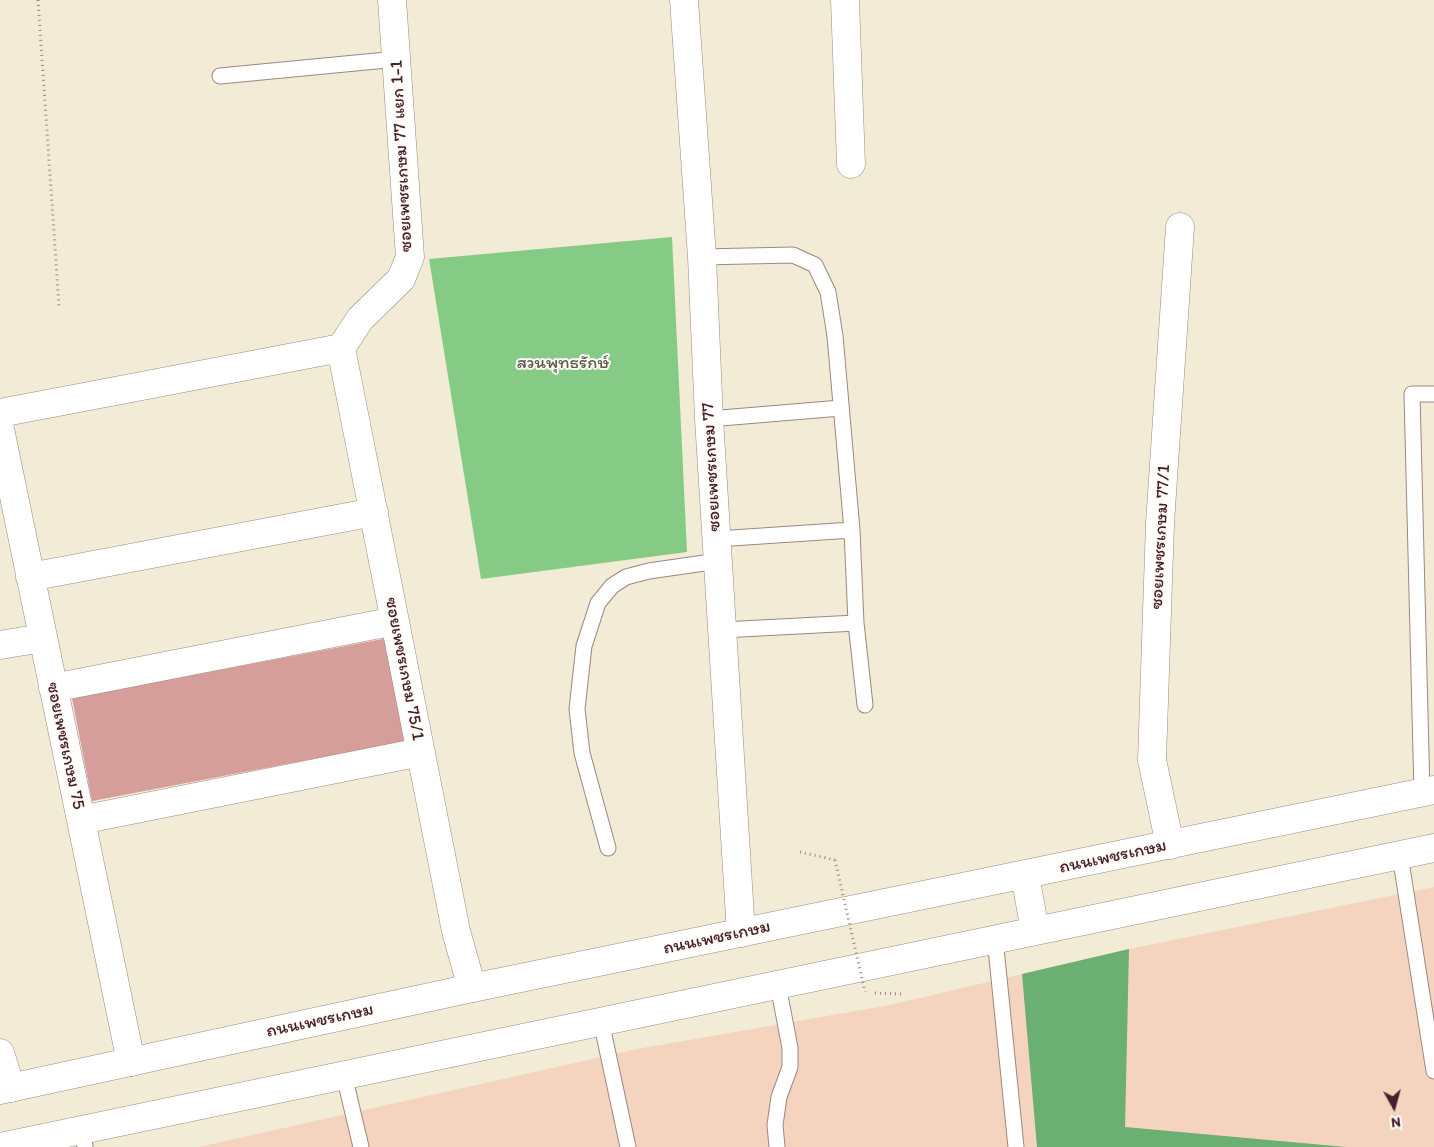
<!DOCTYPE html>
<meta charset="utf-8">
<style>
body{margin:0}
#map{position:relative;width:1434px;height:1147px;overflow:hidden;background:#f2ecd6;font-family:Itim,sans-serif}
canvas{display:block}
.north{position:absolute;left:1369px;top:1082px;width:50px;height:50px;-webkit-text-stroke:4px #fdfcf7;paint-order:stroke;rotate:173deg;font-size:14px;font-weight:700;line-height:20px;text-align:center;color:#4a1f2b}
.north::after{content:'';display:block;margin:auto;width:18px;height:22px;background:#4a1f2b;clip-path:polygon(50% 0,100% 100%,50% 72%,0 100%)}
</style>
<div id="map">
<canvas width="1434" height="1147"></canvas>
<div class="north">N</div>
</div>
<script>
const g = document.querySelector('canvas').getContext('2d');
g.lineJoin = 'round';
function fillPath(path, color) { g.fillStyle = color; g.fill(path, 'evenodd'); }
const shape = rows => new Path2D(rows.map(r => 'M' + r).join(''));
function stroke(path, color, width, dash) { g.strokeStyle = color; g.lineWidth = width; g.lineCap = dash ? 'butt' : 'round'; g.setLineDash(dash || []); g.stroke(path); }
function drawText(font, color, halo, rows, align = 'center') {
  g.font = font + ' Itim,"Playpen Sans Thai",sans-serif'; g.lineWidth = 4; g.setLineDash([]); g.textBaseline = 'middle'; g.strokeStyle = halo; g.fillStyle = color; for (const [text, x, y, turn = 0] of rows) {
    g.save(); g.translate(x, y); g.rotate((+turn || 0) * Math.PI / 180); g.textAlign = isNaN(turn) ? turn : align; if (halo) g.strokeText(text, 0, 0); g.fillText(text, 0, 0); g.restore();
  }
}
const built = shape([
 [1434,887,1434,1147,199,1147,637,1049,890,1005,1129,949]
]);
const green = shape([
 [672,237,687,552,481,579,429,259]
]);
const forest = shape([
 [1129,949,1125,1127,1346,1147,1037,1147,1022,974]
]);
const building = shape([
 [388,638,407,741,92,801,72,698]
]);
const path = shape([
 [38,0,59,306],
 [800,852,835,860],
 [875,993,901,994]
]);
const lane = shape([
 [220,76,397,59],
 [702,257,793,255,815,265,828,292,835,336,852,530,856,623,865,705],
 [709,419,841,408],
 [717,539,852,530],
 [722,630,856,623],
 [1422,793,1412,394,1434,394],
 [608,848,582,753,577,709,584,646,598,603,612,586,626,577,649,571,718,561],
 [1400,855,1434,1071],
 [995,938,1016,1147],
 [601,1021,628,1147],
 [344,1075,361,1147],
 [83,1129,85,1147],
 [777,1147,775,1125,779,1097,790,1067,790,1048,778,985]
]);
const street = shape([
 [684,0,702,257,709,419,741,933],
 [845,0,851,164],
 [341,348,456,931,472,988],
 [341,348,360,319,401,279,410,257,392,0],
 [0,413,341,348],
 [0,429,131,1062],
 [30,577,374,512],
 [0,645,43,638],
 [53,688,395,621],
 [81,820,421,752],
 [1170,845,1152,760,1160,523,1180,227],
 [0,1053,11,1088]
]);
const primary = shape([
 [1025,875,1035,931],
 [0,1090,472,988,1434,790],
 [0,1147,1434,848]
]);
const pathBridge = shape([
 [835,860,865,992]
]);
const streetNames = [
 ["ซอยเพชรเกษม 77 แยก 1-1",402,156,-93],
 ["ซอยเพชรเกษม 77",712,467,-93],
 ["ซอยเพชรเกษม 77/1",1161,537,-87],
 ["ซอยเพชรเกษม 75/1",404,669,79],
 ["ซอยเพชรเกษม 75",65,746,78],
 ["ถนนเพชรเกษม",1113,857,-12],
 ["ถนนเพชรเกษม",717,938,-12],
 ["ถนนเพชรเกษม",320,1021,-12]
];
const parkNames = [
 ["สวนพุทธรักษ์",563,363]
];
fillPath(built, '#f4d4bf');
fillPath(green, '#85cb86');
fillPath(forest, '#6caf73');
fillPath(building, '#d69e9b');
stroke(lane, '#9e8680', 17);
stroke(street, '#9e8680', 29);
stroke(primary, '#9e8680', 29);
stroke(path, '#9e8680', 3, [1, 4]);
stroke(lane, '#fff', 15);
stroke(street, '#fff', 28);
stroke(primary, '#fff', 28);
stroke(pathBridge, '#9e8680', 3, [1, 4]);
drawText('18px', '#4a1f2b', '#fdfcf7', streetNames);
drawText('18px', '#5f5b4b', '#fdfcf7', parkNames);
</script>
